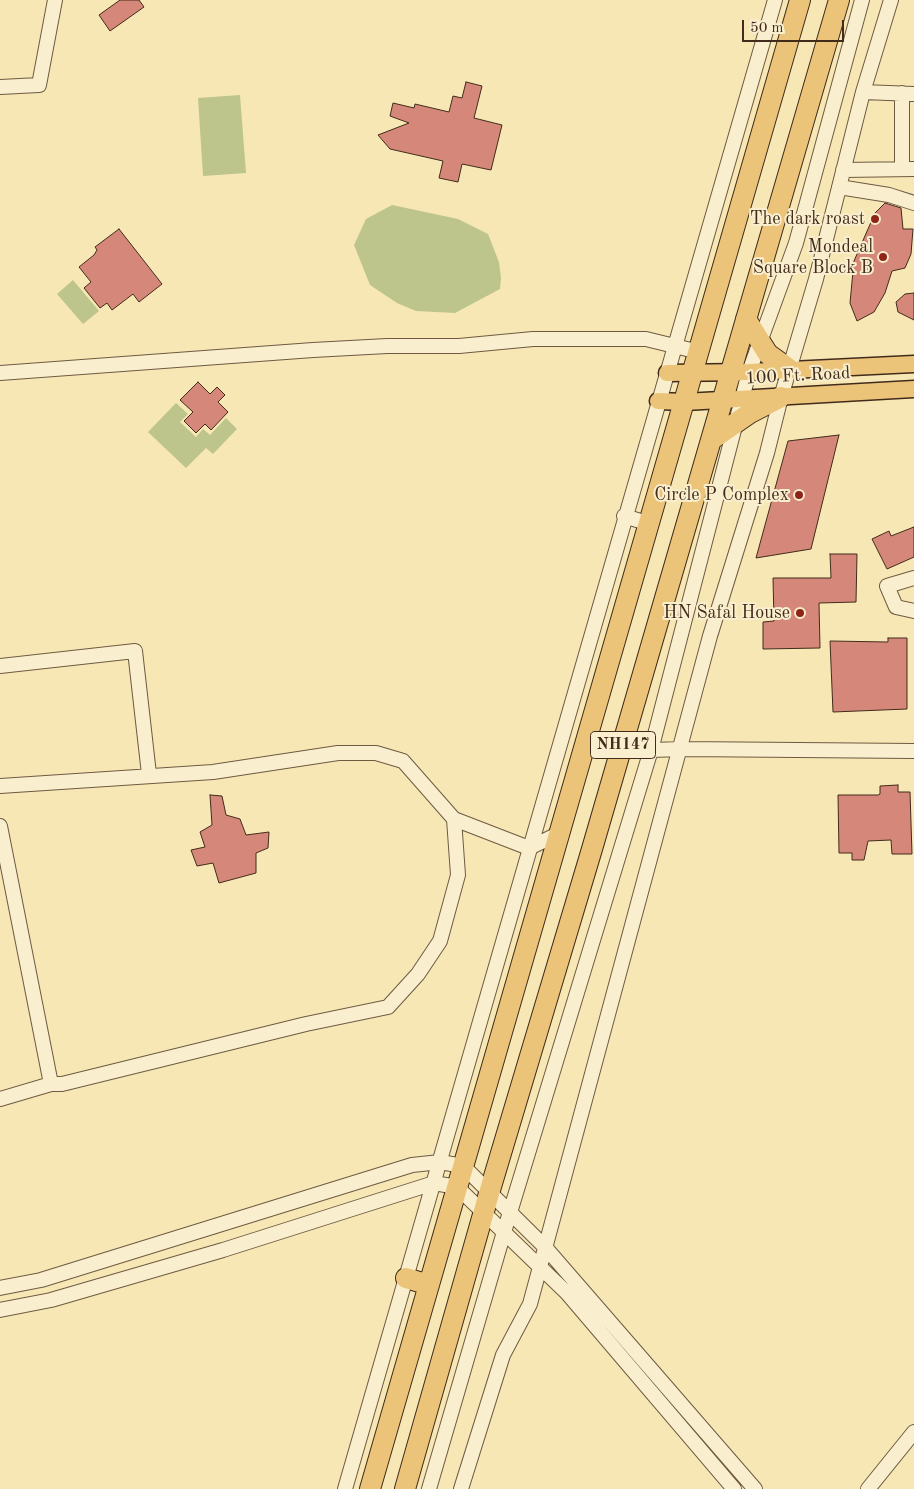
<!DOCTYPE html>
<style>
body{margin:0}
#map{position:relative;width:914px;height:1489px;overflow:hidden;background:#f6e7b5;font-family:"Old Standard TT",serif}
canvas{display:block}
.scale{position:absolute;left:742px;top:20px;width:102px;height:22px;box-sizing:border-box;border:2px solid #422b1a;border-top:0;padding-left:6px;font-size:15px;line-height:18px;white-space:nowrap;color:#422b1a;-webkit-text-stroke:4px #f9efcf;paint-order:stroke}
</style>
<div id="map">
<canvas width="914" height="1489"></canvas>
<div class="scale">50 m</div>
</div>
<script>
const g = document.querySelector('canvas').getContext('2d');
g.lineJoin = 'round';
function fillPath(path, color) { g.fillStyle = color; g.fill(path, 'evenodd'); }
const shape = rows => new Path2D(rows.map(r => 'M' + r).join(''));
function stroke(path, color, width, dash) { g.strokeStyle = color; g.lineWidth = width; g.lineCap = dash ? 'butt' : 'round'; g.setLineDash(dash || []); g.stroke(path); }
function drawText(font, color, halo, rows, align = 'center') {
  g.font = font + ' "Old Standard TT",serif'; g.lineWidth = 4; g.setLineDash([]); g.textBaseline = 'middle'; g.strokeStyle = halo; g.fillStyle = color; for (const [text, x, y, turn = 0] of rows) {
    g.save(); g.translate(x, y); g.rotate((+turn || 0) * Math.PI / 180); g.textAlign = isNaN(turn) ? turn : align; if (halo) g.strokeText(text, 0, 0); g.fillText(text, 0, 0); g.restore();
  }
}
const green = shape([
 [240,95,246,173,203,176,198,98],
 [392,205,458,219,488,234,499,262,501,278,500,289,455,313,416,311,397,303,370,285,354,245,366,219],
 [73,280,99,311,83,324,57,294],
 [176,403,188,414,180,422,196,437,203,429,210,435,226,418,237,429,213,454,206,448,186,468,148,432]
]);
const building = shape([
 [120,0,139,0,144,7,110,31,99,15,120,0],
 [466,82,482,86,474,118,502,125,491,170,462,164,458,182,439,178,443,161,390,149,378,135,409,123,390,116,393,103,414,108,415,104,449,112,453,96,462,98,466,82],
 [885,203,901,208,903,229,913,229,911,254,905,268,892,271,885,293,874,312,857,321,850,303,854,261,875,213,885,203],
 [119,229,162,284,139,302,133,294,112,310,107,303,100,308,84,288,91,282,79,267,94,255,97,250,95,247,119,229],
 [914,293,914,320,898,312,896,302,905,294,914,293],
 [198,382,210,394,217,387,225,395,218,402,228,412,211,430,205,424,196,433,184,421,193,412,180,400,198,382],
 [839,435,811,549,756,558,788,441,839,435],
 [914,527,914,557,887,569,872,539,889,531,891,536,914,527],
 [830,554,857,554,856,602,819,603,820,648,763,649,763,622,774,621,773,578,831,578,830,554],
 [888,638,907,638,907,709,833,712,830,641,888,642,888,638],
 [898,785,898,792,910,792,912,854,892,854,891,840,868,841,864,860,852,860,852,853,839,853,838,795,878,795,880,794,880,786,898,785],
 [210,795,222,796,226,815,240,819,246,835,269,832,268,848,256,853,256,873,219,883,213,863,197,866,191,850,205,847,200,832,212,825,210,795]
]);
const minor = shape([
 [0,87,39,85,55,0],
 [863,92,914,94],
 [902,169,902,93],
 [843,170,914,169],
 [839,187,889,195,914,203],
 [0,373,313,350,387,346,459,346,533,339,646,339,699,352],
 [624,516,650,524],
 [914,578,887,586,896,607,914,611],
 [0,666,135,651,149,774],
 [651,750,682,749,914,751],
 [0,786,213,772,338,753,376,753,403,761,454,819,529,848,558,834],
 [0,826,51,1084],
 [0,1099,51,1084,62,1084,306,1024,388,1007,418,974,440,941,458,875,454,819],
 [0,1288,41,1280,412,1165,440,1162,463,1166,545,1247,755,1489],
 [0,1310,51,1300,223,1250,434,1183,457,1187,567,1293,734,1489],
 [345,1489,775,0],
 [429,1489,504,1232,651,750,749,372,796,243,862,0],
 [461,1489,503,1355,530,1304,710,636,767,453,781,397,816,279,863,92,891,0],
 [868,1489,914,1432]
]);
const major = shape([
 [667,373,749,372,914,364],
 [658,401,685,402,914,389]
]);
const highway = shape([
 [746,319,768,354,789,369],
 [711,440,750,413,781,397],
 [406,1278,429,1285],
 [370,1489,800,0],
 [405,1489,490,1190,592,849,839,0]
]);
const markers = [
 [875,219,5,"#8f2418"],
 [883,257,5,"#8f2418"],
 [799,495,5,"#8f2418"],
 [800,613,5,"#8f2418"]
];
const shields = [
 [623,745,65]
];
const shieldNames = [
 ["NH147",623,745]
];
const poiNames = [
 ["The dark roast",865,219],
 ["Mondeal",873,247],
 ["Square Block B",873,268],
 ["Circle P Complex",789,495],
 ["HN Safal House",790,613]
];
const streetNames = [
 ["100 Ft. Road",798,376,-3]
];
fillPath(green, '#bec58c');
fillPath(building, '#d58879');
stroke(building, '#422b1a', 1);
stroke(minor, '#6f5a41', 16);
stroke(major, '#422b1a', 19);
stroke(highway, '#422b1a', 22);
stroke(minor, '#f9efcf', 14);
stroke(major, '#ebc47a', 16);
stroke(highway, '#ebc47a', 20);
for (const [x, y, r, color] of markers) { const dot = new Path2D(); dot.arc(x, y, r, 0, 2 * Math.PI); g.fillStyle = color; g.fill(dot); stroke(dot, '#f9efcf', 2); }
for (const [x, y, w] of shields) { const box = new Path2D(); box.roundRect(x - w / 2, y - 13.5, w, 27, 4); g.fillStyle = '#f9efcf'; g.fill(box); stroke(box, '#422b1a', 1); }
drawText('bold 16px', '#422b1a', null, shieldNames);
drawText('18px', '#422b1a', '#f9efcf', poiNames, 'right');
drawText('18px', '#422b1a', '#f9efcf', streetNames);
</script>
